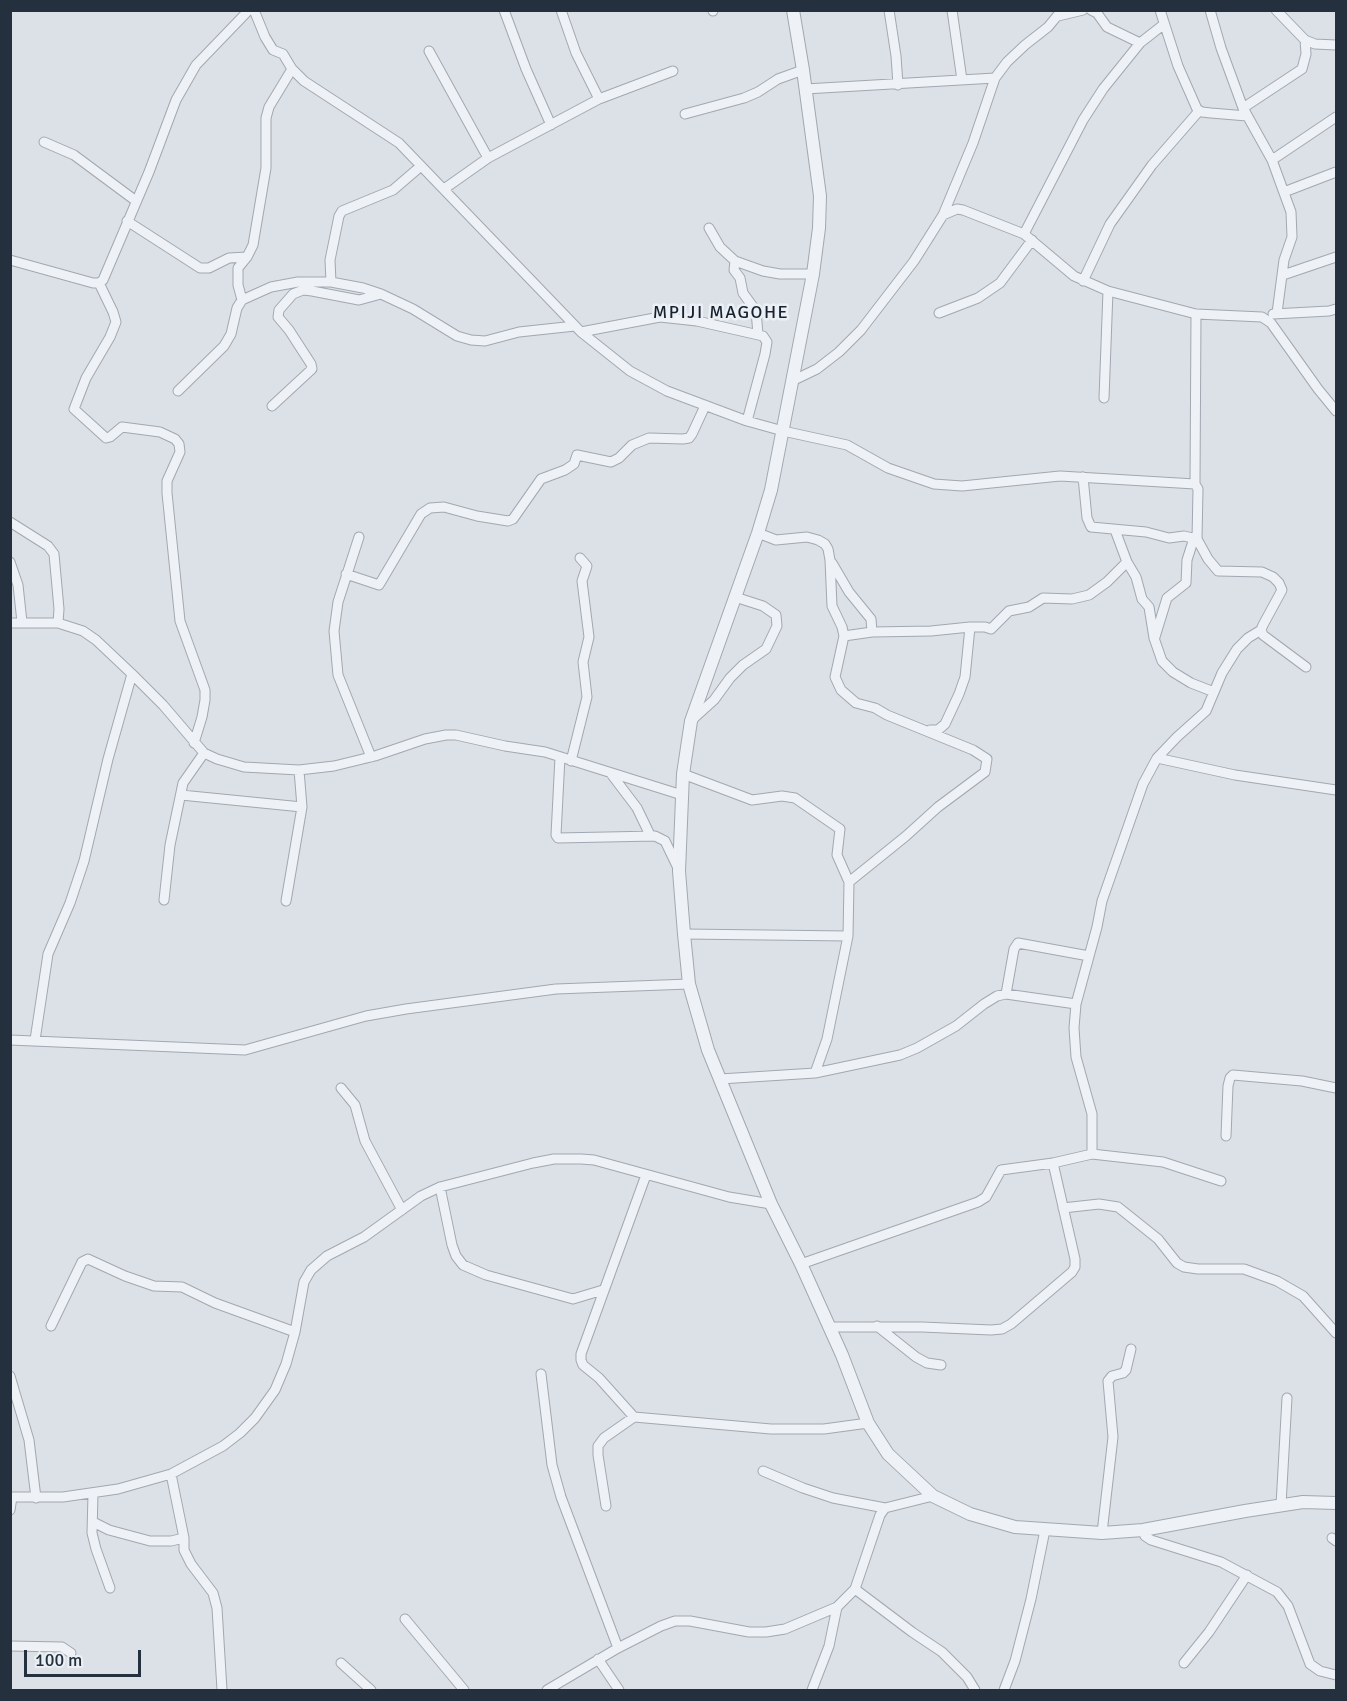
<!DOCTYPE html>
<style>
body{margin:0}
#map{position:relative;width:1347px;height:1701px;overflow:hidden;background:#dce1e7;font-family:Signika,sans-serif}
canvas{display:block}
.frame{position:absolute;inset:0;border:12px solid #24303e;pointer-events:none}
.scale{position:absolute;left:24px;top:1650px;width:117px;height:27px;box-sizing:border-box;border:3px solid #24303e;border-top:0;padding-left:8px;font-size:18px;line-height:21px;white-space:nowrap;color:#24303e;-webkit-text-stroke:4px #ebf0f5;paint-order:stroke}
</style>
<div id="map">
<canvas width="1347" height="1701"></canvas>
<div class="frame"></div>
<div class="scale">100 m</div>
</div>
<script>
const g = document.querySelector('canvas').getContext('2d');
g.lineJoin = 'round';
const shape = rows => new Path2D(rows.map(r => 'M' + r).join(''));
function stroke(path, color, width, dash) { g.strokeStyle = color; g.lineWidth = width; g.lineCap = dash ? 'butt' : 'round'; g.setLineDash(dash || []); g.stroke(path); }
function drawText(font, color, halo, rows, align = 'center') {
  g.font = font + ' Signika,sans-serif'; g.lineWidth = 5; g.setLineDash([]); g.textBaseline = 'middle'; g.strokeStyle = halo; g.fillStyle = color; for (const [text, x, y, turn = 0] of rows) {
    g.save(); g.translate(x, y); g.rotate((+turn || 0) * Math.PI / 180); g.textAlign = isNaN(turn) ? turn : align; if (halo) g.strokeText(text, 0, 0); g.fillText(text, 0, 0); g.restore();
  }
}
const minor = shape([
 [254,10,265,37,273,50,283,54,292,69,304,81,399,143,581,332,630,371,667,391,747,421,783,431,847,445,888,468,934,484,962,486,1060,476,1195,484,1198,489,1197,539,1208,559,1218,571,1262,572,1273,577,1279,583,1282,590,1263,625,1261,630,1263,635,1306,667],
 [504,10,526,69,551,125],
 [561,10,576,53,599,99],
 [713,10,713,11],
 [889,10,896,56,898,85],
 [952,10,962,80],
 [1091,10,1097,13,1107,27,1140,43],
 [1160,10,1178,66,1197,109,1202,112,1211,113,1247,116],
 [1210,10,1221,48,1243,108,1272,160,1291,212,1292,237,1284,260,1277,313],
 [1276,10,1305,40,1315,44,1336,45],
 [1058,16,1083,10],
 [429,51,488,158],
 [805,89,995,78],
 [1243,108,1302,69,1306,54,1305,40],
 [685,114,744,98,758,92,778,79,803,70],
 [44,142,74,155,136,201],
 [1272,160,1336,117],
 [444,189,488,158,599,99,673,71],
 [1284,192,1336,172],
 [943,215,957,209,963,210,1024,234,1074,276,1108,291,1196,314,1262,317,1271,323,1318,389,1336,411],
 [127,221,200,268,209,268,229,258,247,257],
 [709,228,720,247,735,261,763,271,780,274,813,274],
 [1024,234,1083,120,1103,89,1140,43,1163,25],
 [10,260,93,283,99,283,103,280,149,172,176,100,196,65,249,10],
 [735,261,734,270,740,278,743,293,756,311,758,334],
 [1283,275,1336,257],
 [1083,281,1110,224,1152,165,1199,111],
 [331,282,330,260,339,216,342,211,393,190,421,166],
 [99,283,113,312,116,322,110,337,86,378,74,409,106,438,110,437,122,427,160,432,175,439,179,444,180,452,167,481,167,493,180,621,205,690,205,700,202,717,194,743],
 [242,300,238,285,238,268,247,257,253,245,266,168,266,118,269,107,292,69],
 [939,313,978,298,1000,283,1032,240],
 [1273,314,1329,311,1336,309],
 [581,332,660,317,697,321,763,336,767,342,765,354,747,421],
 [792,381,817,369,839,352,861,330,914,261,943,215,973,143,995,78,1007,62,1025,45,1048,27,1062,10],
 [178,391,224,346,231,334,237,308,242,300,271,287,298,282,331,282,363,288,381,294,413,309,457,336,471,340,485,341,519,332,575,326],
 [1104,398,1108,291],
 [272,406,312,369,311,364,289,330,278,317,279,310,293,294,303,290,312,291,359,300,381,294],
 [1083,477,1087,518,1091,527,1146,532,1169,538,1184,536,1197,539],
 [1195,484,1196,314],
 [10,522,48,546,54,554,59,609,58,623],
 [1115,530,1127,562,1136,577,1142,599,1149,607,1154,638,1162,661,1173,672,1191,683,1214,692],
 [758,533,776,540,807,537,818,540,825,544,828,549,830,560,832,606,842,627,844,636,835,677,841,690,856,703,875,708,887,715,973,750,987,759,985,772,938,807,906,836,849,882],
 [359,537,338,602,334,631,338,675,371,757],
 [10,562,18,585,22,622],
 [832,563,849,592,871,619,872,632],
 [346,574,379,585,421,514,430,508,444,507,477,516,508,521,513,519,541,479,565,470,574,464,577,455,611,462,619,458,632,445,649,438,683,439,689,438,692,434,705,406],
 [10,623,58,623,83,631,96,640,132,674,163,705,204,753,217,759,244,767,299,770,334,766,375,756,425,739,446,735,456,735,505,746,545,752,682,795],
 [844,636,872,632,931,631,970,627,985,627,991,629,1009,611,1029,607,1043,598,1072,599,1089,595,1107,582,1127,562],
 [1155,637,1167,598,1186,583,1187,560,1194,538],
 [693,719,714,700,730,678,743,665,766,649,777,626,776,615,763,606,735,597],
 [930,730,938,730,945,724,959,694,965,677,970,627],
 [560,757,556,835,558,838,655,836,665,841,678,868],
 [1157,758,1235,775,1336,790],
 [571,761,587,697,583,662,589,637,582,581,587,566,580,558],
 [683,774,752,800,782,796,795,798,840,829,837,855,849,882,848,936,827,1039,815,1073],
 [612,775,637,808,650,835],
 [181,795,302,807],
 [164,900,170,845,183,783,204,753],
 [286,901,302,807,299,770],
 [684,934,848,936],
 [1006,994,1014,949,1018,943,1089,956],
 [10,1040,245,1050,366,1016,406,1009,556,989,689,984],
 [35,1040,48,954,70,903,84,861,108,759,132,674],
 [720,1079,815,1073,900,1055,917,1048,956,1026,984,1004,997,996,1006,994,1076,1004],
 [341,1088,355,1105,365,1141,402,1210],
 [1226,1136,1228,1086,1230,1078,1233,1075,1302,1081,1336,1088],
 [1092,1154,1163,1162,1221,1181],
 [646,1175,581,1354,581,1360,583,1365,599,1378,634,1417,771,1429,824,1429,868,1423],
 [440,1187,452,1245,456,1256,463,1265,486,1275,573,1299,603,1290],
 [1063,1208,1099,1204,1118,1207,1158,1239,1177,1263,1184,1267,1198,1269,1244,1269,1277,1281,1303,1296,1336,1333],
 [801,1264,978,1202,986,1197,1001,1170,1053,1163,1092,1154,1092,1114,1076,1057,1074,1028,1076,1004,1097,927,1102,901,1143,784,1157,758,1177,737,1206,711,1222,673,1237,649,1248,638,1261,630],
 [51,1326,82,1262,88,1259,125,1276,154,1286,182,1287,215,1303,295,1332],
 [877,1326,916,1357,927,1363,941,1365],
 [828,1327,922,1327,991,1330,1002,1329,1011,1324,1072,1272,1075,1267,1075,1259,1053,1163],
 [541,1374,552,1465,561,1497,618,1648],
 [10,1376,29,1440,36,1498],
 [763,1471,803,1488,833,1498,885,1508],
 [171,1474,184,1538,184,1550,191,1564,213,1593,217,1608,222,1690],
 [93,1494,92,1533,96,1549,110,1588],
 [10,1497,63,1497,118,1489,171,1474,223,1446,240,1433,255,1418,275,1390,286,1364,295,1332,304,1282,311,1270,327,1256,364,1237,421,1196,440,1187,533,1163,554,1159,581,1159,594,1160,729,1197,771,1204],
 [1281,1505,1287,1398],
 [606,1506,598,1455,598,1446,604,1438,634,1417],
 [10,1510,12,1497],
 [93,1522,109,1530,150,1541,171,1541,184,1538],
 [1143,1530,1145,1536,1151,1540,1221,1562,1277,1592,1288,1606,1310,1664,1320,1671,1336,1675],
 [1102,1533,1113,1437,1108,1381,1112,1376,1123,1373,1126,1370,1131,1349],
 [1332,1538,1336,1541],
 [855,1589,912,1632,942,1652,967,1677,975,1690],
 [405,1619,464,1690],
 [10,1646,62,1647,71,1653],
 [598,1659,619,1690],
 [341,1663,371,1690],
 [1184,1663,1209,1632,1247,1575],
 [547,1690,618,1648,661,1626,675,1621,690,1621,749,1632,766,1632,785,1629,837,1607,855,1589,880,1515,885,1508,933,1496],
 [812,1690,829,1646,837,1607],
 [1004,1690,1015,1661,1031,1599,1045,1530]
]);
const tertiary = shape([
 [793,10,803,70,820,196,819,228,813,274,771,490,758,533,691,721,683,774,679,871,684,934,689,984,708,1050,771,1204,801,1264,842,1355,868,1423,888,1454,933,1496,970,1514,1015,1527,1102,1533,1143,1530,1245,1511,1303,1502,1336,1503]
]);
const quarterNames = [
 ["MPIJI MAGOHE",721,313]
];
stroke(minor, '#a1a8b1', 11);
stroke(tertiary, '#a1a8b1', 14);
stroke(minor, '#eef1f5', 9);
stroke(tertiary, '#eef1f5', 12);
g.letterSpacing = '1.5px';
drawText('18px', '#17212f', '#ebf0f5', quarterNames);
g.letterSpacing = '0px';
</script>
